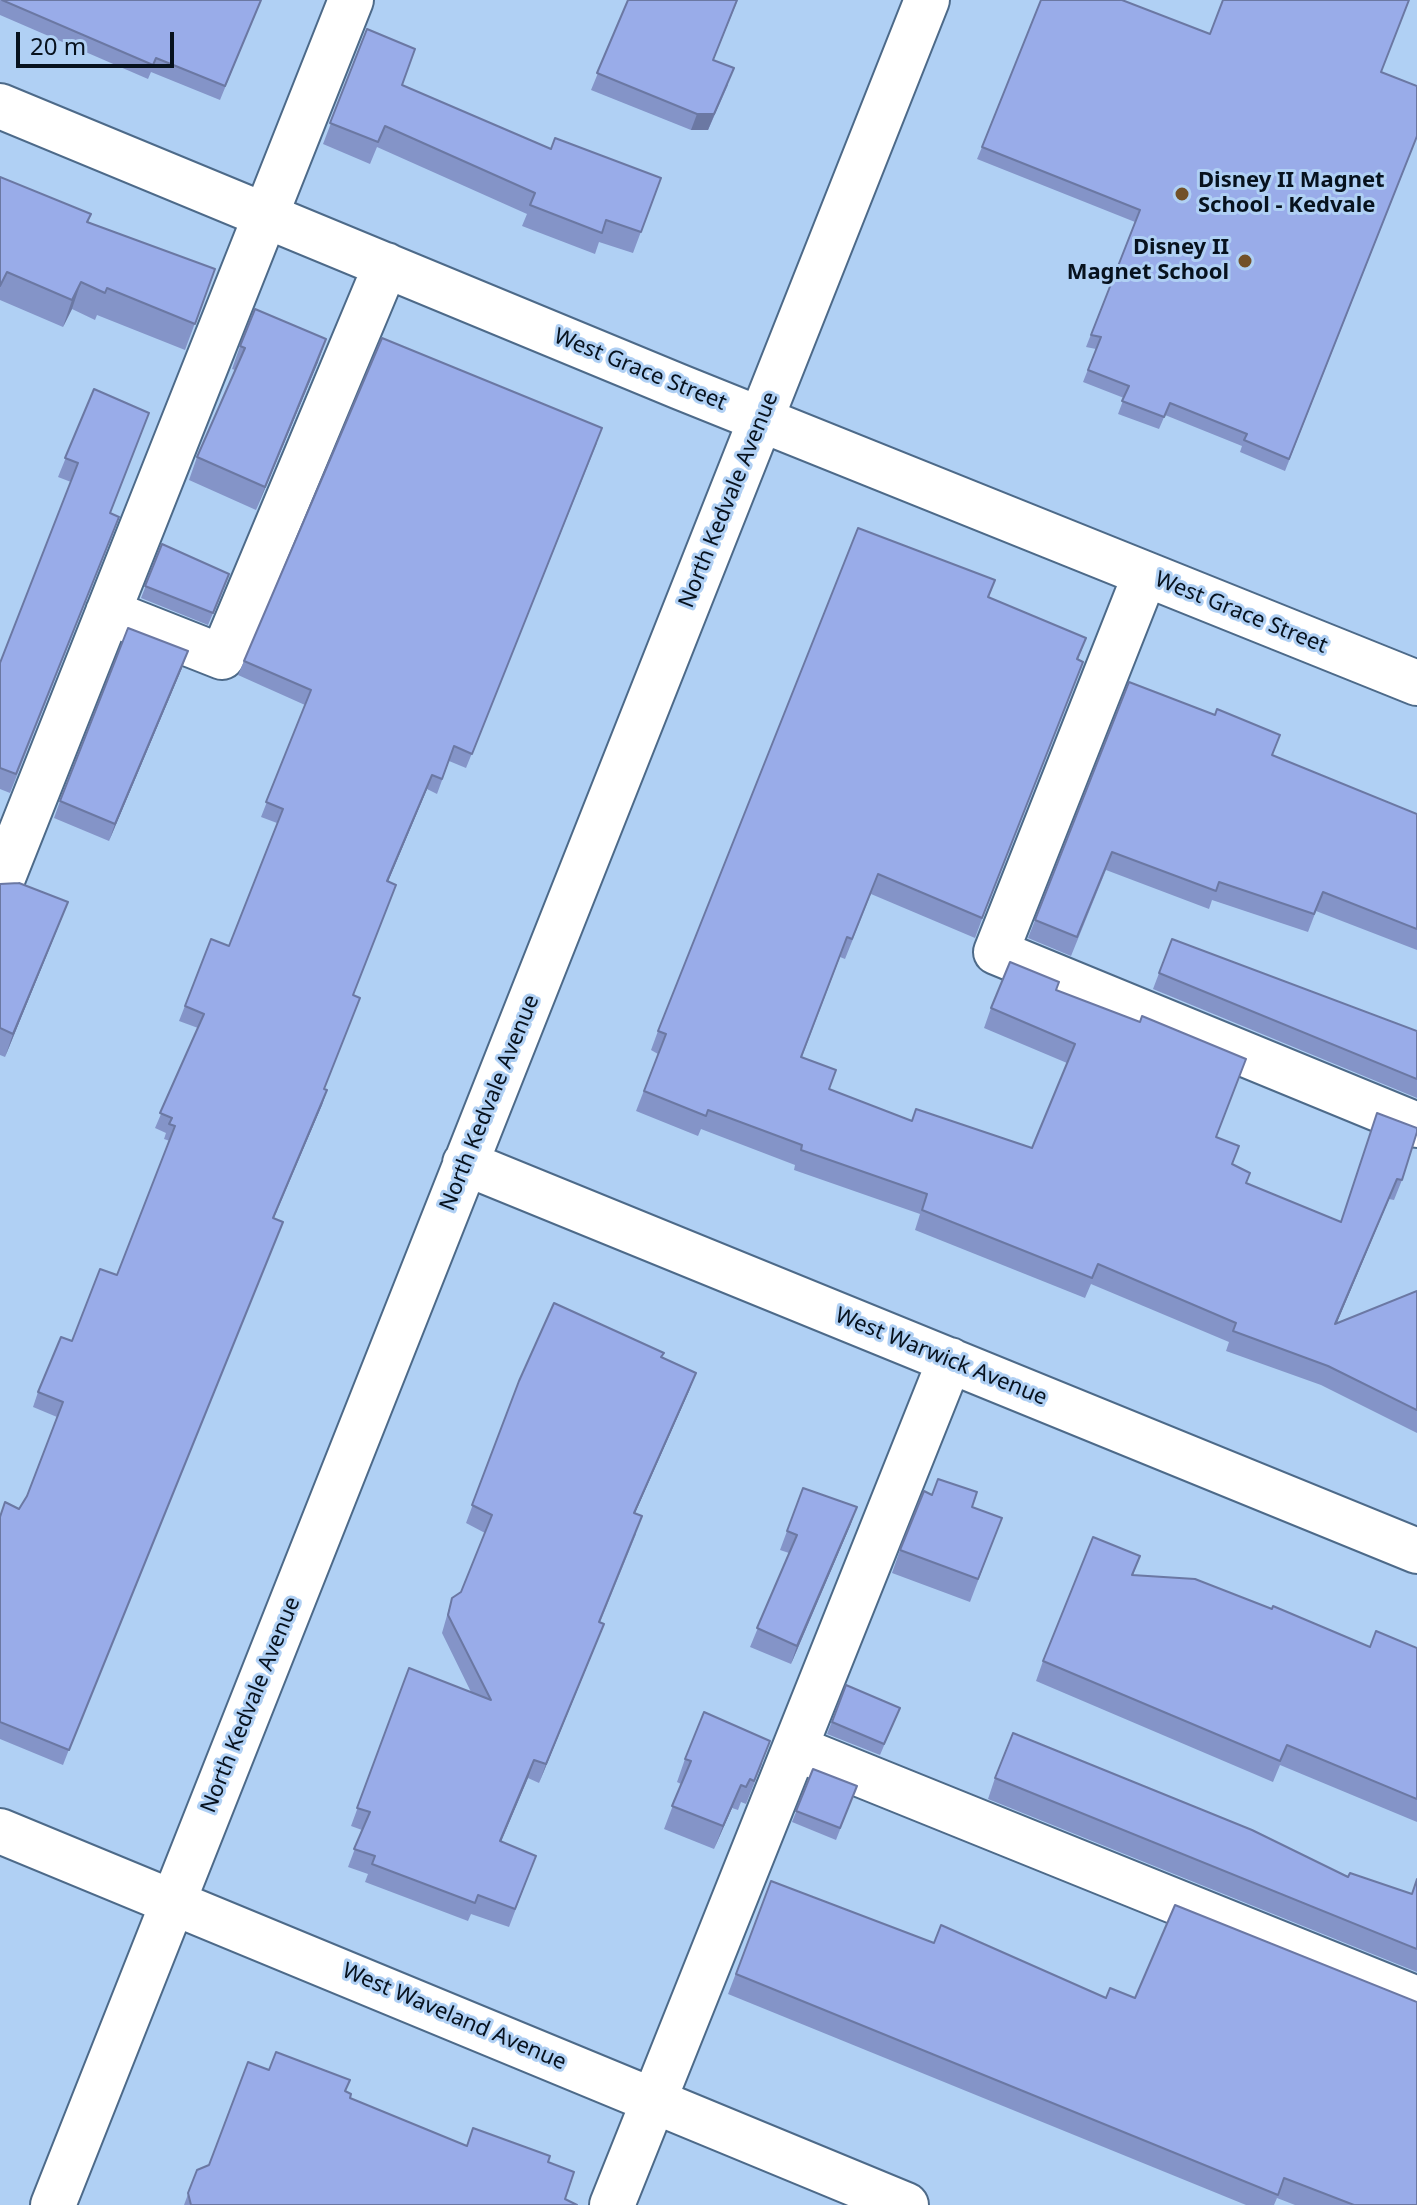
<!DOCTYPE html>
<style>
body{margin:0}
#map{position:relative;width:1417px;height:2205px;overflow:hidden;background:#b0d0f4;font-family:"Noto Sans",sans-serif}
canvas{display:block}
.scale{position:absolute;left:16px;top:32px;width:158px;height:36px;box-sizing:border-box;border:4px solid #07121e;border-top:0;padding-left:10px;font-size:24px;line-height:28px;white-space:nowrap;color:#07121e;-webkit-text-stroke:6px #b0d0f4;paint-order:stroke}
</style>
<div id="map">
<canvas width="1417" height="2205"></canvas>
<div class="scale">20 m</div>
</div>
<script>
const g = document.querySelector('canvas').getContext('2d');
g.lineJoin = 'round';
const shape = rows => new Path2D(rows.map(r => 'M' + r).join(''));
function stroke(path, color, width, dash) { g.strokeStyle = color; g.lineWidth = width; g.lineCap = dash ? 'butt' : 'round'; g.setLineDash(dash || []); g.stroke(path); }
function fillPath(path, color) { g.fillStyle = color; g.fill(path, 'evenodd'); }
function drawText(font, color, halo, rows, align = 'center') {
  g.font = font + ' "Noto Sans",sans-serif'; g.lineWidth = 6; g.setLineDash([]); g.textBaseline = 'middle'; g.strokeStyle = halo; g.fillStyle = color; for (const [text, x, y, turn = 0] of rows) {
    g.save(); g.translate(x, y); g.rotate((+turn || 0) * Math.PI / 180); g.textAlign = isNaN(turn) ? turn : align; if (halo) g.strokeText(text, 0, 0); g.fillText(text, 0, 0); g.restore();
  }
}
const minor = shape([
 [0,106,680,387,1417,683],
 [1145,575,996,952,1417,1125],
 [108,612,222,657,386,265],
 [0,885,351,0],
 [465,1163,1417,1551],
 [795,1748,1417,1999],
 [0,1831,906,2205],
 [53,2205,927,0],
 [612,2205,950,1360]
]);
const wall = shape([
 [0,0,261,0,220,100,151,72,148,79,0,15],
 [628,0,738,0,713,60,728,85,708,130,691,130,591,90],
 [367,29,402,85,551,149,661,178,633,253,599,242,595,254,522,226,527,214,377,147,370,164,323,144],
 [1210,34,1381,72,1417,137,1285,471,1240,452,1242,446,1165,415,1159,429,1118,414,1124,398,1083,382,1096,349,1086,347,1135,222,977,159,982,147],
 [0,177,91,214,88,222,215,269,185,350,97,315,95,320,72,309,63,327,0,300],
 [240,346,318,362,256,510,189,480,197,457,235,370,232,369],
 [94,389,110,513,119,517,10,793,0,789,0,663,71,482,58,477],
 [597,443,466,768,449,761,437,794,427,789,388,881,324,1089,327,1090,322,1105,274,1218,63,1765,0,1739,0,1516,19,1509,27,1496,57,1417,33,1407,38,1392,117,1275,170,1141,164,1139,166,1133,155,1128,198,1028,179,1021,211,939,229,946,277,823,261,817,305,705,238,675,244,661],
 [162,544,225,585,208,625,141,598],
 [989,597,1086,638,975,938,871,894,845,959,840,957,802,1057,829,1089,912,1121,1032,1148,1067,1063,984,1028,991,1008,1056,990,1217,1137,1233,1165,1247,1184,1341,1222,1377,1113,1402,1180,1394,1200,1389,1199,1336,1324,1417,1291,1417,1433,1321,1385,1226,1351,1229,1342,1091,1284,1085,1298,915,1230,920,1214,794,1170,795,1165,701,1129,698,1136,636,1111,658,1054,651,1050,658,1031],
 [182,668,109,841,54,818,60,801],
 [1129,682,1273,756,1417,814,1417,950,1316,911,1308,932,1212,900,1209,909,1106,870,1071,956,1028,938],
 [0,884,59,925,5,1057,0,1055],
 [1172,939,1417,1031,1417,1098,1153,989],
 [662,1357,696,1373,689,1391,635,1513,636,1534,600,1622,597,1642,539,1783,528,1778,501,1842,536,1856,509,1927,471,1914,468,1921,365,1882,368,1874,348,1867,362,1830,351,1826,409,1668,471,1692,442,1633,452,1598,461,1592,485,1533,466,1523,519,1381],
 [803,1488,857,1507,850,1526,791,1664,750,1647,789,1553,780,1550],
 [932,1495,1002,1518,970,1602,892,1573,900,1550],
 [1140,1556,1133,1575,1370,1647,1417,1648,1417,1822,1280,1765,1273,1782,1036,1681,1043,1661],
 [846,1685,900,1708,880,1755,827,1734],
 [685,1759,762,1764,746,1804,741,1802,738,1810,732,1808,714,1849,664,1829,681,1784,677,1782],
 [813,1769,857,1786,836,1840,792,1822],
 [995,1778,1412,1894,1417,1879,1417,1972,988,1799],
 [771,1881,1417,2205,1295,2205,1277,2198,1274,2205,1246,2205,728,1994],
 [269,2070,350,2080,345,2091,350,2098,467,2146,548,2162,565,2199,577,2205,184,2205,197,2170,209,2165]
]);
const shadedWall = shape([
 [734,68,708,130,691,130,697,114],
 [81,282,72,309,63,327,72,300],
 [326,339,318,362,256,510,265,487],
 [188,651,182,668,109,841,115,824],
 [432,775,427,789,382,896,387,881],
 [68,902,59,925,5,1057,13,1034],
 [327,1090,322,1105,267,1233,273,1218],
 [1397,1179,1389,1199,1328,1344,1335,1324],
 [696,1373,689,1391,627,1531,634,1513],
 [857,1507,850,1526,791,1664,797,1646],
 [604,1624,597,1642,539,1783,546,1764],
 [534,1760,528,1778,493,1860,500,1841],
 [741,1785,732,1808,714,1849,723,1826]
]);
const building = shape([
 [2,0,261,0,225,86,156,58,153,65,2,0],
 [628,0,737,0,713,60,734,68,714,114,697,114,597,73,628,0],
 [1041,0,1122,0,1210,34,1223,0,1409,0,1381,72,1417,86,1417,136,1289,459,1244,440,1247,434,1170,403,1164,417,1122,401,1129,386,1088,370,1101,337,1091,335,1140,210,982,147,1041,0],
 [367,29,415,49,402,85,551,149,555,138,661,178,641,232,606,220,602,233,530,205,535,193,385,126,378,142,330,123,367,29],
 [0,177,91,214,87,222,215,269,195,324,107,288,105,293,81,282,72,300,7,272,0,286,0,177],
 [255,309,326,339,265,487,197,457,245,348,240,346,255,309],
 [382,338,602,428,472,754,454,746,442,779,432,775,387,881,396,885,353,995,360,998,324,1089,327,1090,273,1218,283,1222,69,1750,0,1722,0,1517,5,1502,19,1509,27,1496,63,1402,38,1392,61,1337,72,1341,100,1269,117,1275,175,1126,169,1124,172,1118,160,1113,204,1014,185,1006,211,939,229,946,283,809,266,802,311,690,244,661,382,338],
 [94,389,149,413,110,513,119,517,16,774,0,768,0,663,78,463,65,458,94,389],
 [858,528,995,580,988,597,1086,638,1077,659,1083,662,982,918,878,874,852,939,847,937,801,1057,836,1070,829,1089,912,1121,916,1109,1032,1148,1075,1044,991,1008,1010,962,1059,982,1056,990,1140,1022,1142,1016,1246,1059,1216,1137,1239,1146,1232,1164,1250,1173,1246,1183,1341,1222,1377,1113,1417,1128,1417,1132,1402,1180,1397,1179,1335,1324,1417,1291,1417,1410,1328,1366,1233,1331,1236,1323,1098,1264,1092,1278,922,1210,927,1194,801,1150,802,1145,708,1110,706,1116,644,1091,666,1034,658,1031,858,528],
 [162,544,229,574,213,613,145,586,162,544],
 [128,628,188,651,115,824,60,801,128,628],
 [1129,682,1215,715,1217,709,1280,735,1272,755,1417,814,1417,929,1323,892,1314,914,1219,882,1216,891,1112,852,1077,937,1035,920,1129,682],
 [19,883,68,902,13,1034,0,1028,0,884,19,883],
 [1172,939,1417,1031,1417,1079,1159,973,1172,939],
 [554,1303,664,1353,661,1357,696,1373,634,1513,642,1516,599,1622,604,1624,546,1764,534,1760,500,1841,536,1856,515,1909,478,1895,475,1903,372,1864,375,1856,354,1849,370,1812,357,1808,409,1668,491,1700,448,1615,452,1598,461,1592,492,1515,472,1505,519,1381,554,1303],
 [938,1479,977,1492,972,1507,1002,1518,978,1579,900,1550,924,1491,932,1495,938,1479],
 [803,1488,857,1507,797,1646,757,1628,797,1535,787,1531,803,1488],
 [1093,1537,1140,1556,1132,1575,1195,1579,1272,1609,1273,1606,1370,1647,1376,1631,1417,1648,1417,1799,1287,1745,1280,1761,1043,1661,1093,1537],
 [846,1685,900,1708,884,1744,832,1722,846,1685],
 [704,1712,770,1741,754,1781,750,1779,746,1787,741,1785,723,1826,672,1806,691,1761,685,1759,704,1712],
 [1013,1733,1252,1830,1348,1877,1350,1873,1412,1894,1417,1879,1417,1949,995,1778,1013,1733],
 [813,1769,857,1786,840,1828,796,1811,813,1769],
 [771,1881,934,1943,941,1925,1106,1998,1110,1988,1135,1998,1175,1905,1417,2002,1417,2205,1354,2205,1284,2178,1278,2195,736,1974,771,1881],
 [276,2052,350,2080,345,2091,351,2094,350,2098,467,2146,473,2128,550,2156,548,2162,574,2172,565,2199,577,2205,191,2205,188,2193,197,2170,209,2165,248,2062,269,2070,276,2052]
]);
const markers = [
 [1182,194,8,"#725128"],
 [1245,261,8,"#725128"]
];
const poiNames = [
 ["Disney II Magnet",1198,181],
 ["School - Kedvale",1198,206],
 ["Disney II",1229,248,"right"],
 ["Magnet School",1229,273,"right"]
];
const streetNames = [
 ["West Grace Street",640,370,22],
 ["North Kedvale Avenue",729,500,-68],
 ["West Grace Street",1241,613,22],
 ["North Kedvale Avenue",490,1103,-68],
 ["West Warwick Avenue",941,1357,22],
 ["North Kedvale Avenue",251,1705,-68],
 ["West Waveland Avenue",454,2017,23]
];
stroke(minor, '#4d6a89', 48);
stroke(minor, '#fff', 44);
fillPath(wall, '#8494c8');
fillPath(shadedWall, '#6b78a3');
fillPath(building, '#99ace9');
stroke(building, '#6b78a3', 2);
for (const [x, y, r, color] of markers) { const dot = new Path2D(); dot.arc(x, y, r, 0, 2 * Math.PI); g.fillStyle = color; g.fill(dot); stroke(dot, '#b0d0f4', 3); }
drawText('bold 22px', '#07121e', '#b0d0f4', poiNames, 'left');
drawText('22px', '#07121e', '#b0d0f4', streetNames);
</script>
